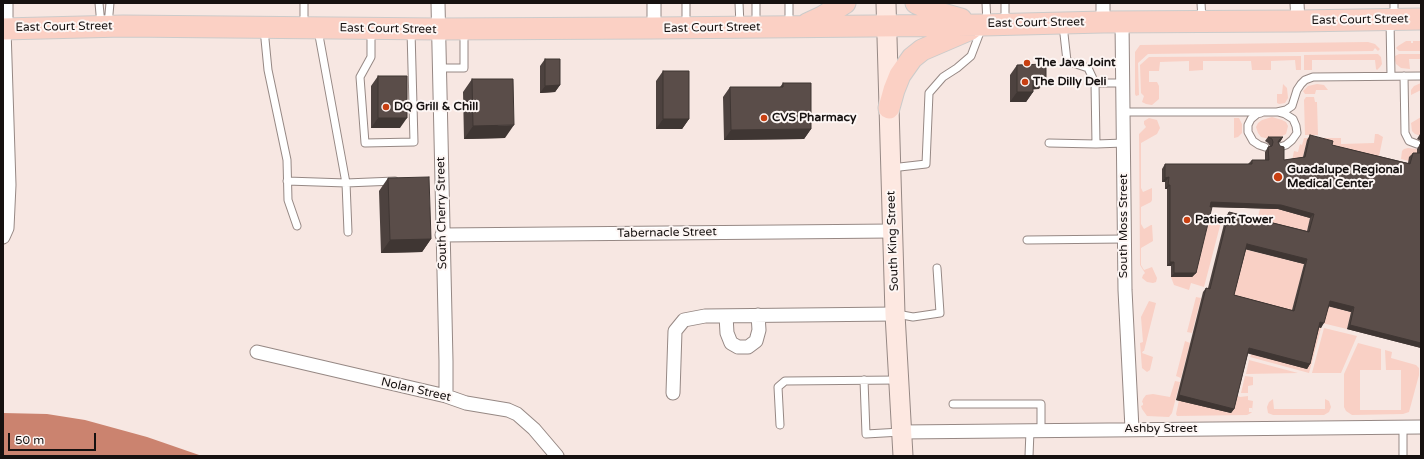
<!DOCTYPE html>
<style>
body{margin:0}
#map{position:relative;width:1424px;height:459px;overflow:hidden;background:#f7e7e2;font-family:"Varela Round",sans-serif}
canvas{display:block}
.frame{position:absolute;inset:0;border:4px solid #161110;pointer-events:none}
.scale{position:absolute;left:8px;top:433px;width:88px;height:18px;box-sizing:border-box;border:2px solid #161110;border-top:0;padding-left:5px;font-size:12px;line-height:14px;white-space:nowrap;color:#161110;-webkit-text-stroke:3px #fdf6f4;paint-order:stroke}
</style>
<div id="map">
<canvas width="1424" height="459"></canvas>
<div class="frame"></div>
<div class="scale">50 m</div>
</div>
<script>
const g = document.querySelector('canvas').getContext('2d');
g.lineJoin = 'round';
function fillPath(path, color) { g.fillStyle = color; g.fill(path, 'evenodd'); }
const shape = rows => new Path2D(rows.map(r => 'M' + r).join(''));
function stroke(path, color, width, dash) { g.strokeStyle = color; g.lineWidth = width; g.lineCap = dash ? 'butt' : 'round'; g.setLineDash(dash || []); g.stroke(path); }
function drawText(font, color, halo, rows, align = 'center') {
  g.font = font + ' "Varela Round",sans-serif'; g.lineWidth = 4; g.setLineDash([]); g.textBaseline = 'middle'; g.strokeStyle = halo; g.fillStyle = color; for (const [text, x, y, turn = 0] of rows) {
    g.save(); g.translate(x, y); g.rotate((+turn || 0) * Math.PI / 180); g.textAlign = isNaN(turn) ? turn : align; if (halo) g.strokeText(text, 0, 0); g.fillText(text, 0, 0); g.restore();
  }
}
const green = shape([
 [1406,41,1411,41,1411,43,1413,43,1413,41,1421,41,1421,51,1399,51,1396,48,1398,46],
 [1368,42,1375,44,1380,49,1378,51,1375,48,1373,51,1148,54,1138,63,1139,95,1136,96,1135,94,1135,52,1140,45],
 [1378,54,1381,57,1382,64,1380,67,1377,70,1376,69,1375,60,1312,60,1312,70,1304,70,1304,55],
 [1399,54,1421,54,1421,59,1409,59,1410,69,1401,68,1396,64,1395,60,1395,56],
 [1301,56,1301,70,1296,70,1295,60,1271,61,1271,70,1252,70,1251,61,1203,61,1203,70,1189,71,1189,61,1160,62,1159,71,1149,71,1149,82,1157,82,1159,86,1159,99,1152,105,1146,104,1142,102,1144,96,1141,93,1140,65,1149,57],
 [1421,83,1421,90,1411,95,1411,90,1414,86],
 [1283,84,1287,88,1288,98,1285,103,1279,104,1277,103,1277,94,1282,94],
 [1317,84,1324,85,1328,90,1316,90,1315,94,1305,94,1303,91,1308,86],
 [1306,97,1314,97,1315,102,1317,102,1318,135,1305,135,1304,100],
 [1272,117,1282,120,1286,122,1288,126,1286,134,1276,139,1270,139,1261,137,1258,133,1256,127,1258,123,1262,120],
 [1421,117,1421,136,1415,134,1412,131,1411,123],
 [1149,118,1157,120,1160,128,1157,134,1141,143,1141,188,1143,192,1152,188,1152,200,1151,202,1141,207,1141,224,1144,229,1151,225,1152,225,1153,241,1141,248,1141,265,1144,270,1152,267,1157,278,1156,282,1153,283,1147,282,1142,278,1143,275,1145,273,1140,265,1139,134,1146,127,1144,124,1144,121],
 [1234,118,1239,118,1242,124,1242,133,1238,137,1234,138],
 [1375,134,1378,134,1383,137,1378,161,1307,140,1301,165,1292,161,1294,151,1298,152,1300,144,1302,145,1304,138,1341,138,1341,144,1374,143],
 [1408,148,1417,149,1417,157,1410,157,1409,161,1401,159,1402,151,1404,149],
 [1260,209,1278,209,1310,218,1306,236,1256,224],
 [1208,215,1225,219,1224,223,1221,222,1204,287,1191,283,1189,290,1174,285,1171,277,1192,277],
 [1244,249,1304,264,1291,315,1231,300],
 [1196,297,1201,298,1192,333,1187,332],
 [1149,301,1156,303,1144,351,1143,351,1142,353,1153,357,1150,370,1147,372,1142,368,1140,343,1143,342,1141,317],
 [1323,305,1351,312,1347,329,1322,323],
 [1317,327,1321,328,1309,373,1250,357,1256,344],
 [1324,328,1357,336,1341,373,1312,373],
 [1185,341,1190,343,1181,378,1176,376],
 [1358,343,1381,349,1381,370,1360,370,1360,410,1401,410,1401,370,1386,370,1385,350,1392,352,1391,358,1416,365,1419,368,1419,375,1409,412,1403,414,1352,415,1346,411,1344,407,1344,374],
 [1249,360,1298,373,1246,374],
 [1245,376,1253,377,1253,385,1248,386,1248,393,1241,393],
 [1175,381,1180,382,1172,413,1169,417,1147,416,1142,409,1141,406,1143,405,1143,403,1142,402,1143,399,1146,395,1153,394,1170,397],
 [1235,395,1240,397,1248,396,1248,400,1253,401,1252,411,1252,408,1249,408,1249,412,1252,412,1251,413,1247,415,1177,416,1176,414,1179,400,1231,413],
 [1273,399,1274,409,1325,409,1325,399,1329,401,1331,407,1329,412,1324,415,1273,415,1268,413,1267,407,1269,402]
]);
const water = shape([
 [3,413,47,414,85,420,147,437,202,456,3,456]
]);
const service = shape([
 [99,3,101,25],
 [304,3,304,27],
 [686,3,686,26],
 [739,3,740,25],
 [756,3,756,25],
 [789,3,789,25],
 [986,3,987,23],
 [1005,3,1005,22],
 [1201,3,1202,19],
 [1394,3,1394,17],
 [1390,20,1391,76],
 [108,25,110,3],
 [1063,25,1067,61,1088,68,1095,83,1096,144,1124,143],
 [264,29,268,70,287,160,288,200,297,226],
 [371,29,371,57,360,77,365,143,414,142,411,31],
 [318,30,346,183,348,232],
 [440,68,464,68,464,31],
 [1404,76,1405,133,1409,141,1417,144],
 [1095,83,1123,83],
 [1123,112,1277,112,1286,110,1292,106,1297,90,1301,84,1305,80,1313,77,1421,76],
 [1278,112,1285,114,1293,119,1296,126,1297,133,1292,140,1286,145,1280,147],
 [1261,113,1257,114,1251,119,1248,125,1248,132,1253,141,1259,145,1265,147],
 [1049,143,1096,144],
 [891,168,926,164,929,93,943,77,957,68,971,56,982,27],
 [287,181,346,183,395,181],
 [1027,240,1124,239],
 [897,314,913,317,940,313,937,268],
 [864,380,866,434,901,432],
 [953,404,1041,404,1041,431],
 [780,425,778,387,785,381,898,380],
 [1403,427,1403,456],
 [1029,456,1030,431]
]);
const minor = shape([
 [438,3,446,361,446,396],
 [654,3,654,28],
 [1103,3,1103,22],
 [1297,3,1298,21],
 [1122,22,1125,290,1132,429],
 [442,235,892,231],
 [3,237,7,228,9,185,4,29],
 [726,316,727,333,731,343,738,347,748,347,756,341,759,330,758,315],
 [257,352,446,396,466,403,508,410,517,414,534,429,557,456],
 [673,393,675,331,684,320,705,316,895,314],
 [901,432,1421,427]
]);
const tertiary = shape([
 [4,3,4,29]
]);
const secondary = shape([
 [886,3,895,314,903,456]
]);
const primary = shape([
 [916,3,936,12,961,19],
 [807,24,822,17,845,3],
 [3,29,123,26,439,29,654,28,983,25,1103,22,1298,21,1421,19],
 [889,108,894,90,900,75,912,58,922,50,971,29]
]);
const wall = shape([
 [545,59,560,85,555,92,540,93,540,66],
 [1017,65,1039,89,1033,89,1033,92,1026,102,1010,102,1010,75],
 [663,71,689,119,682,129,656,129,656,81],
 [378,76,400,128,371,128,371,86],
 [472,79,505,138,464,139,463,92],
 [783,83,811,129,804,139,724,140,723,97,730,87,780,87],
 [1420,134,1421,134,1421,141,1417,139],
 [1310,135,1332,145,1408,163,1409,157,1413,153,1417,153,1417,149,1420,144,1421,144,1421,348,1347,329,1351,312,1329,306,1321,328,1319,327,1310,364,1307,369,1248,353,1234,409,1231,413,1176,400,1203,292,1206,288,1208,288,1226,216,1229,212,1307,231,1310,218,1278,209,1211,207,1196,273,1192,277,1171,277,1171,266,1167,266,1167,189,1165,189,1165,182,1162,182,1162,169,1165,164,1248,164,1252,160,1265,160,1265,152,1268,147,1270,146,1268,143,1265,141,1268,137,1283,137,1280,142,1278,143,1284,160,1303,157,1307,140],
 [1246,249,1304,264,1292,310,1234,295],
 [388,178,431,239,422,252,381,253,379,191]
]);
const shadedWall = shape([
 [1046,79,1039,89,1026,90,1033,80],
 [560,85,555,92,540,93,545,86],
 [1017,92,1033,92,1026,102,1010,102],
 [378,118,407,118,400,128,371,128],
 [663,119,689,119,682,129,656,129],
 [514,125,505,138,464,139,473,126],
 [811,129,804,139,724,140,731,130],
 [1283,137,1280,142,1277,143,1280,139],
 [1169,177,1165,182,1162,182,1165,178],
 [1168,185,1170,185,1167,189,1165,189],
 [1211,202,1281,205,1314,214,1310,218,1278,209,1208,207],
 [431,239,422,252,381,253,390,240],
 [1247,244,1307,259,1304,264,1244,249],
 [1170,262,1174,262,1171,266,1167,266],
 [1174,273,1196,273,1192,277,1171,277],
 [1330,301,1354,307,1351,312,1327,306],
 [1320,322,1324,323,1321,328,1317,327],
 [1350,325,1421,343,1421,348,1347,329],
 [1249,348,1310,364,1307,369,1246,353],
 [1179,395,1234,409,1231,413,1176,400]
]);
const building = shape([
 [545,59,560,59,560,85,545,86,545,59],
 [1046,64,1046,79,1033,80,1033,92,1017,92,1017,65,1046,64],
 [663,71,689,71,689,119,663,119,663,71],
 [378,76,407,76,407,118,378,118,378,76],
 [472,79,513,79,514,125,473,126,472,79],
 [783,83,811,83,811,129,731,130,730,87,783,87,783,83],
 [1310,135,1333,141,1332,145,1410,164,1413,153,1420,153,1420,144,1421,144,1421,343,1350,325,1354,307,1330,301,1324,323,1320,322,1310,364,1249,348,1234,409,1179,395,1206,288,1210,289,1229,212,1309,232,1314,214,1281,205,1211,202,1210,207,1212,207,1196,273,1174,273,1174,262,1170,262,1170,185,1168,185,1169,177,1165,178,1165,164,1252,164,1252,160,1269,160,1268,147,1272,146,1273,142,1272,139,1268,137,1283,137,1280,139,1278,142,1280,146,1284,147,1284,160,1305,157,1310,135],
 [1247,244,1307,259,1294,311,1234,295,1247,244],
 [429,177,431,239,390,240,388,178,429,177]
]);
const markers = [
 [1027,63,4,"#c84012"],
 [1025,82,4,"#c84012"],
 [386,107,4,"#c84012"],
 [764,118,4,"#c84012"],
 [1278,177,5,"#c84012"],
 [1187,220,4,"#c84012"]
];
const streetNames = [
 ["East Court Street",1360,20,-1],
 ["East Court Street",1036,23,-1],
 ["East Court Street",64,27,-1],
 ["East Court Street",712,28,-1],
 ["East Court Street",388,29,1],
 ["South Cherry Street",442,213,-91],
 ["South Moss Street",1124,226,-90],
 ["Tabernacle Street",667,233,-1],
 ["South King Street",893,241,-92],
 ["Nolan Street",416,390,13],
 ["Ashby Street",1161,429]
];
const poiNames = [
 ["The Java Joint",1035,63],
 ["The Dilly Deli",1033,82],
 ["DQ Grill & Chill",394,107],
 ["CVS Pharmacy",772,118],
 ["Guadalupe Regional",1287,170],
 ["Medical Center",1287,184],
 ["Patient Tower",1195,220]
];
fillPath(green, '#f9d0c5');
fillPath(water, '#cb836f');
stroke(service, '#968884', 9);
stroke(minor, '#968884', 15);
stroke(tertiary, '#968884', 19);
stroke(secondary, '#968884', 21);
stroke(primary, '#cccbca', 23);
stroke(service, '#fff', 7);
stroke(minor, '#fff', 13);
stroke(tertiary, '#fff', 17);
stroke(secondary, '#fde8e1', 19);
stroke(primary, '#fbd0c4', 21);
fillPath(wall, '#4d423f');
fillPath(shadedWall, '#3f3633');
fillPath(building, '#5a4d49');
stroke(building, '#3f3633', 1);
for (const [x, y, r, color] of markers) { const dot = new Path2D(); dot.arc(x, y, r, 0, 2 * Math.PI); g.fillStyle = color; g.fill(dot); stroke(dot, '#fdf6f4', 1.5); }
drawText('12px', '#161110', '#fdf6f4', streetNames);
drawText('bold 12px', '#161110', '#fdf6f4', poiNames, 'left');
</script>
